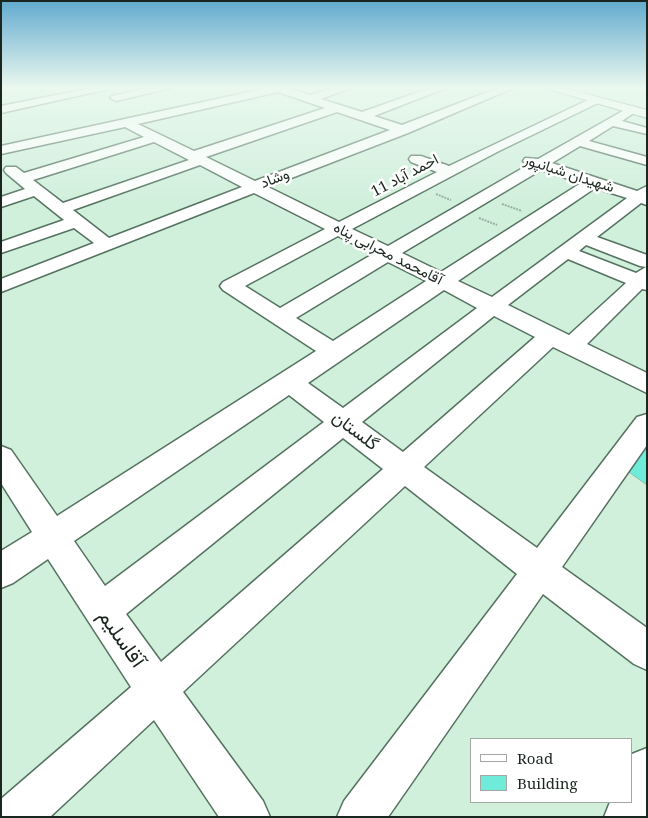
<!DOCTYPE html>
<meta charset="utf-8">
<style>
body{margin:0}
#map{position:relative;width:648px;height:818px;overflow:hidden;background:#d1f0dc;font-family:"Noto Serif",serif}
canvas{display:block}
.frame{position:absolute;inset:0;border:2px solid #1b261f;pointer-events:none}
.legend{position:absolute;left:470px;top:738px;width:162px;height:65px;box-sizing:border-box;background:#fff;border:1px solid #a4a8a5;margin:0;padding:6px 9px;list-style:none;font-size:15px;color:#1b261f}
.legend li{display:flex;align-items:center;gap:10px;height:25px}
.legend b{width:25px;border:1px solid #a4a8a5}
</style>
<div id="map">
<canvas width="648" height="818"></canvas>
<div class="frame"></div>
<ul class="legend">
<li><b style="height:6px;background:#fff"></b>Road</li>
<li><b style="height:14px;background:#6eebd9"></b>Building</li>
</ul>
</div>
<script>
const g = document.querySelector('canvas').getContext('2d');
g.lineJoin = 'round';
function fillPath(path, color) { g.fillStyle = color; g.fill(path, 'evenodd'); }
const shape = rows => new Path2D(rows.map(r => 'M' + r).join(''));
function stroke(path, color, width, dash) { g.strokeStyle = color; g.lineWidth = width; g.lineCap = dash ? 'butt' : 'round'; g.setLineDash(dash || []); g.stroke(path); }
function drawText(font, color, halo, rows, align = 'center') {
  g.font = font + ' "Noto Serif",Vazirmatn,serif'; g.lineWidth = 5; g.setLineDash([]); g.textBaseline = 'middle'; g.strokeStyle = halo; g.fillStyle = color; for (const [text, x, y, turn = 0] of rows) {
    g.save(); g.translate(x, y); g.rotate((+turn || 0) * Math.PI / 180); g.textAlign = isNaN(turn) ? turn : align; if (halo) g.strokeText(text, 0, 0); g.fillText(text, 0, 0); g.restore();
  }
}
const building = shape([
 [647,442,647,485,626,470,647,442]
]);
const path = shape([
 [436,194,451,200],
 [502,204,522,211],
 [479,218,497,225]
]);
const minor = shape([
 [91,88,113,88,1,113,1,106,91,88],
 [148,88,171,88,116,101,110,98,112,96,148,88],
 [267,88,288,88,310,95,333,88,350,88,321,99,362,112,430,88,446,88,374,116,402,125,498,88,513,88,408,133,268,187,339,222,437,172,411,162,409,159,411,156,421,156,449,166,592,98,600,98,600,102,497,152,352,229,388,246,528,165,523,161,525,158,538,159,628,108,632,107,638,110,622,121,647,128,647,134,613,126,589,141,647,157,647,165,580,146,552,163,637,191,647,186,647,205,641,203,597,237,647,255,647,290,642,289,587,344,647,373,647,393,553,347,424,467,537,548,637,417,647,414,647,445,562,567,647,628,647,670,634,664,543,594,388,817,337,817,344,801,517,574,405,486,183,692,263,801,270,817,219,817,154,720,50,817,1,817,1,799,131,687,48,559,13,583,1,588,1,551,32,532,1,483,1,446,11,450,57,516,316,351,223,290,220,286,223,282,325,229,254,193,1,292,1,279,94,243,74,228,1,253,1,242,64,220,34,196,1,207,1,197,25,189,6,173,4,170,6,167,16,167,24,173,144,137,125,127,1,154,1,146,267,88],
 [278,92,325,108,194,151,138,124,278,92],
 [337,112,390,130,255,181,206,157,337,112],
 [154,142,189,160,63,203,33,180,154,142],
 [200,165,242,187,109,238,73,210,200,165],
 [541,170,581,183,441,272,402,253,541,170],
 [595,188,627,198,492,297,458,281,595,188],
 [338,236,373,254,280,308,245,286,338,236],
 [586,245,640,266,646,267,636,273,579,251,586,245],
 [568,259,626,283,569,335,508,305,568,259],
 [388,262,426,281,333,341,296,318,388,262],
 [444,290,477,308,343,408,308,383,444,290],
 [494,316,535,337,403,452,362,422,494,316],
 [289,395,324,422,105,586,74,541,289,395],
 [343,438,383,469,161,662,126,614,343,438],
 [647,748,647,817,604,817,610,802,632,802,632,754,647,748]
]);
const major = shape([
 [545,88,564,88,647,110,647,118,545,88]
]);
const farStreetnames = [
 ["شهیدان شبانپور",569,174,18],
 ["احمد آباد 11",405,176,-28],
 ["وشاد",275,179,-21],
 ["آقامحمد محرابی پناه",388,254,27]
];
const streetNames = [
 ["گلستان",355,431,37]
];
const nearStreetnames = [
 ["آقاسلیم",121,639,55]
];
fillPath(building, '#6eebd9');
stroke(building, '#93b9b2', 1);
stroke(minor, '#557160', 3);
stroke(major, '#557160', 2);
stroke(path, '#97b0a0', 2, [2, 1]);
fillPath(minor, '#fff');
fillPath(major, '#fff');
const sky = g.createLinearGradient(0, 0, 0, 203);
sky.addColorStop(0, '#61aace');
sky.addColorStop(0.43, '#eaf8ef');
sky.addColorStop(1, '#eaf8ef00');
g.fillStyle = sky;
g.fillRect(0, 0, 648, 203);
drawText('15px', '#1b261f', '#fff', farStreetnames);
drawText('18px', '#1b261f', '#fff', streetNames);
drawText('21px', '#1b261f', '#fff', nearStreetnames);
</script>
